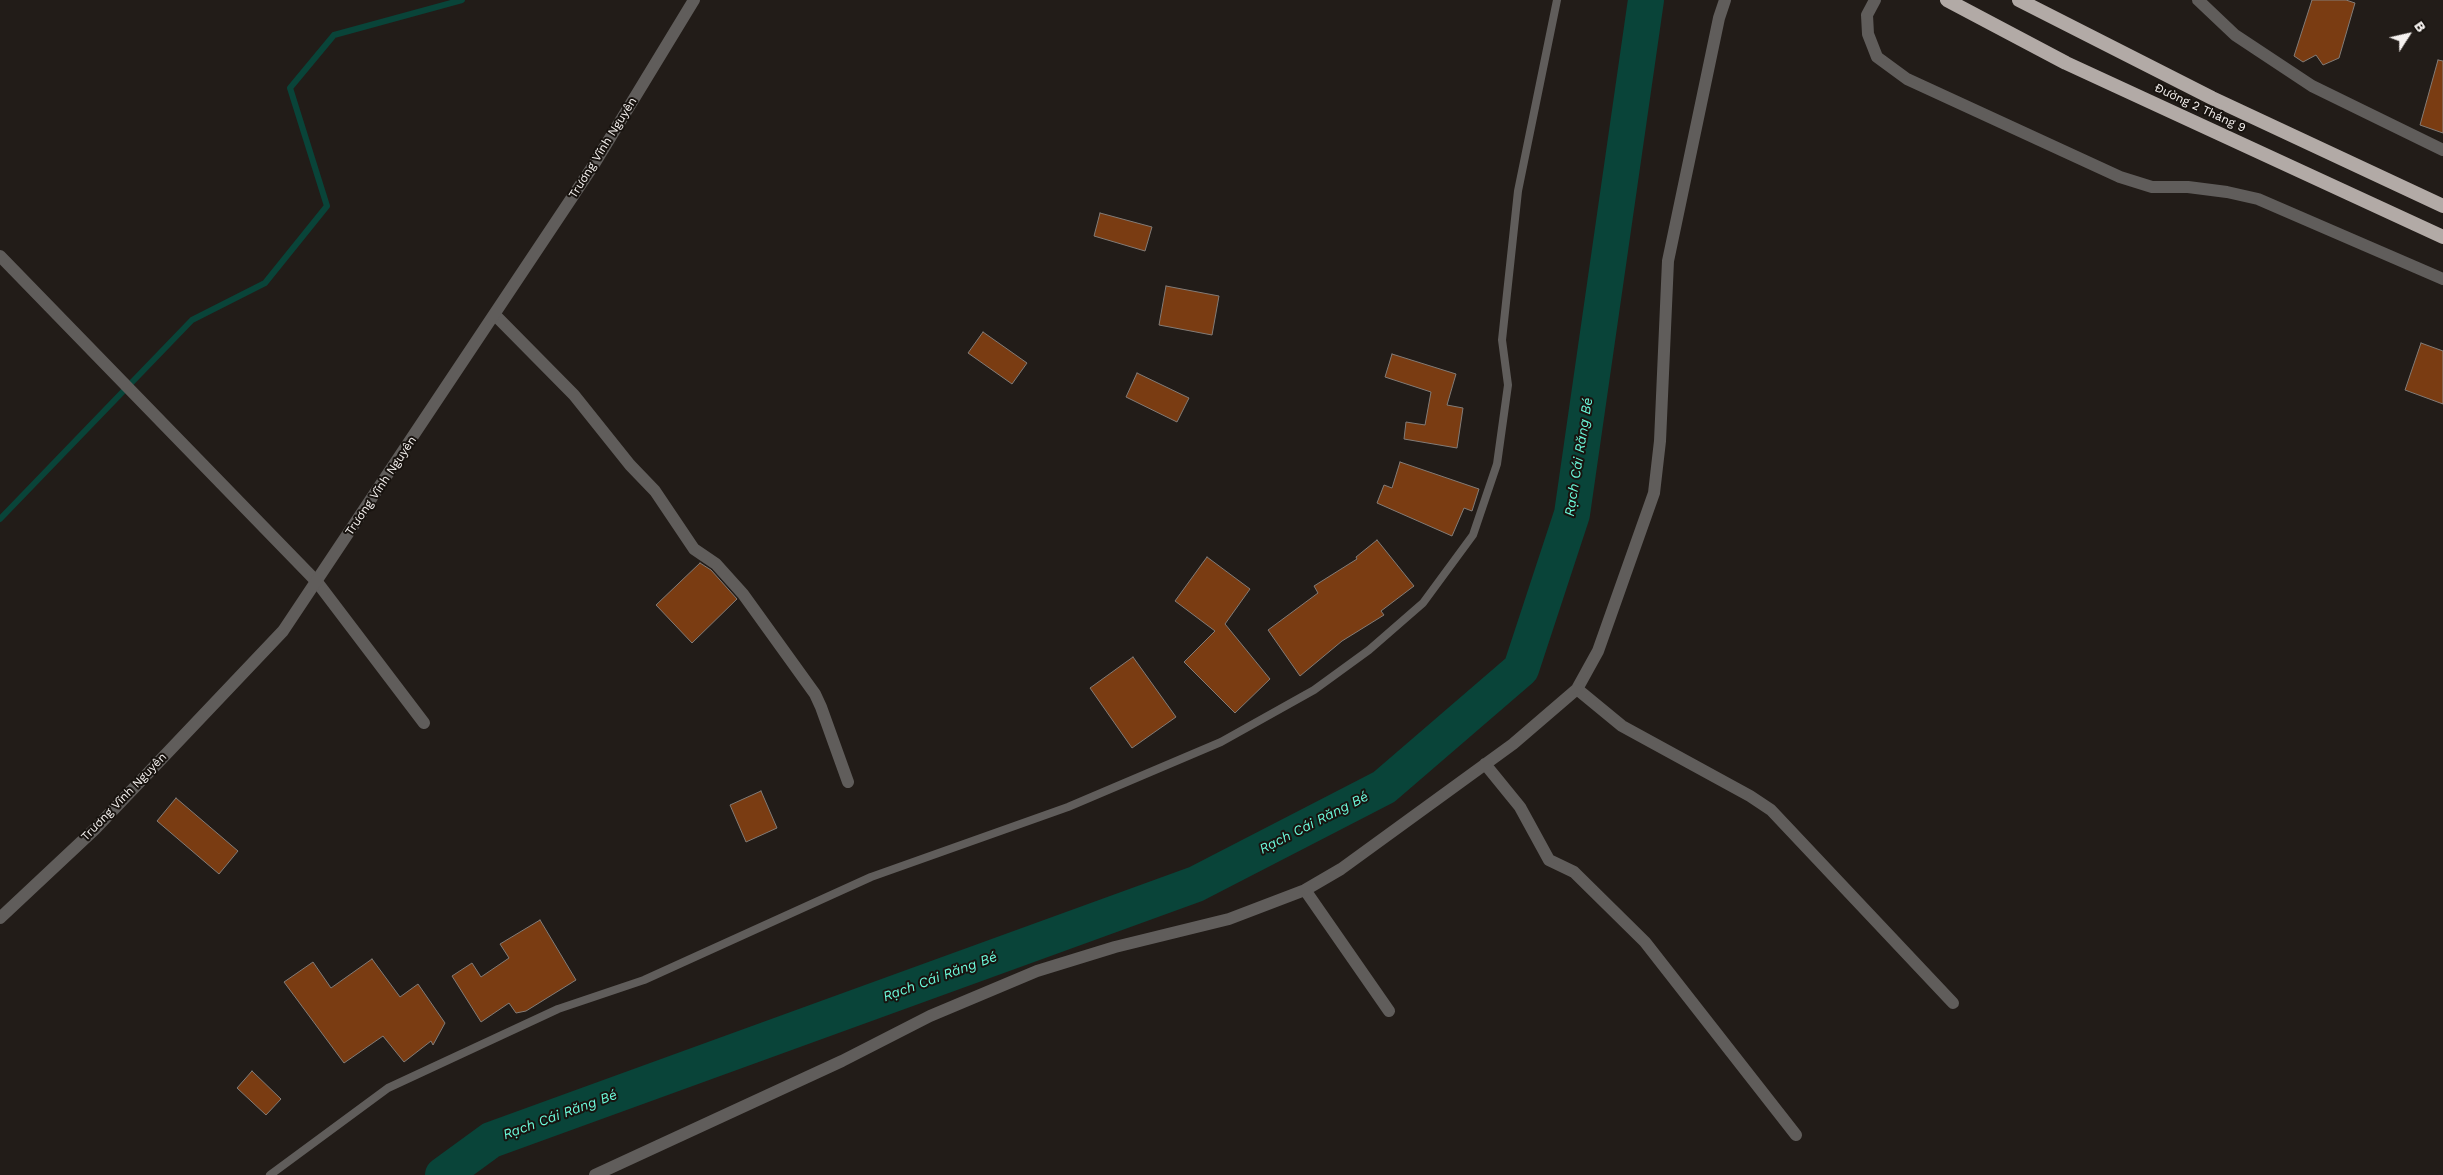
<!DOCTYPE html>
<meta charset="utf-8">
<style>
body{margin:0}
#map{position:relative;width:2443px;height:1175px;overflow:hidden;background:#221c18;font-family:"Work Sans",sans-serif}
canvas{display:block}
.north{position:absolute;left:2383px;top:10px;width:50px;height:50px;-webkit-text-stroke:4px #18130f;paint-order:stroke;rotate:55deg;font-size:14px;font-weight:700;line-height:20px;text-align:center;color:#f6f2f0}
.north::after{content:'';display:block;margin:auto;width:18px;height:22px;background:#f6f2f0;clip-path:polygon(50% 0,100% 100%,50% 72%,0 100%)}
</style>
<div id="map">
<canvas width="2443" height="1175"></canvas>
<div class="north">B</div>
</div>
<script>
const g = document.querySelector('canvas').getContext('2d');
g.lineJoin = 'round';
const shape = rows => new Path2D(rows.map(r => 'M' + r).join(''));
function stroke(path, color, width, dash) { g.strokeStyle = color; g.lineWidth = width; g.lineCap = dash ? 'butt' : 'round'; g.setLineDash(dash || []); g.stroke(path); }
function fillPath(path, color) { g.fillStyle = color; g.fill(path, 'evenodd'); }
function drawText(font, color, halo, rows, align = 'center') {
  g.font = font + ' "Work Sans",sans-serif'; g.lineWidth = 4; g.setLineDash([]); g.textBaseline = 'middle'; g.strokeStyle = halo; g.fillStyle = color; for (const [text, x, y, turn = 0] of rows) {
    g.save(); g.translate(x, y); g.rotate((+turn || 0) * Math.PI / 180); g.textAlign = isNaN(turn) ? turn : align; if (halo) g.strokeText(text, 0, 0); g.fillText(text, 0, 0); g.restore();
  }
}
const stream = shape([
 [0,519,192,320,265,283,327,206,290,88,334,35,462,0]
]);
const river = shape([
 [443,1175,491,1140,1196,884,1384,787,1521,669,1572,514,1646,0]
]);
const building = shape([
 [2312,0,2346,0,2355,3,2339,58,2323,65,2316,55,2303,62,2294,56,2312,0],
 [2438,60,2443,61,2443,133,2420,125,2438,60],
 [1100,213,1152,227,1145,251,1094,236,1100,213],
 [1166,286,1219,296,1212,335,1159,325,1166,286],
 [983,332,1027,363,1012,384,968,353,983,332],
 [2421,343,2443,351,2443,404,2405,390,2421,343],
 [1392,354,1456,374,1447,405,1463,408,1457,448,1404,439,1406,422,1425,425,1431,392,1385,377,1392,354],
 [1137,373,1189,398,1177,422,1126,397,1137,373],
 [1400,462,1479,489,1472,511,1464,508,1452,536,1377,503,1384,485,1392,488,1400,462],
 [1377,540,1414,586,1381,611,1384,615,1342,641,1300,676,1268,630,1318,593,1314,586,1357,559,1356,557,1377,540],
 [1207,557,1250,589,1225,624,1270,679,1235,713,1184,662,1215,631,1175,601,1207,557],
 [700,563,711,570,737,599,692,643,656,605,700,563],
 [1133,657,1176,717,1132,748,1090,688,1133,657],
 [761,791,777,828,746,842,730,805,761,791],
 [176,798,238,851,219,874,157,821,176,798],
 [540,920,576,980,526,1011,516,1013,509,1003,481,1022,452,976,472,963,481,977,509,958,500,944,540,920],
 [372,959,400,997,418,984,445,1023,433,1045,431,1041,404,1062,383,1036,344,1063,284,982,313,962,331,988,372,959],
 [252,1071,281,1099,266,1115,237,1088,252,1071]
]);
const service = shape([
 [270,1175,388,1088,558,1009,644,980,871,877,1068,807,1221,742,1314,690,1369,650,1423,603,1473,535,1497,464,1508,385,1502,340,1518,191,1557,0]
]);
const minor = shape([
 [1875,0,1867,15,1868,34,1877,57,1907,79,2120,177,2152,187,2188,187,2227,192,2258,199,2443,279],
 [2198,0,2235,35,2312,86,2443,150],
 [0,256,317,582,424,723],
 [495,315,574,395,630,465,655,491,694,549,716,564,743,594,815,694,821,707,848,782],
 [1577,689,1622,726,1750,796,1771,810,1953,1003],
 [1485,764,1520,807,1549,860,1574,872,1645,942,1796,1135],
 [1305,890,1389,1011],
 [595,1175,842,1061,930,1016,1037,971,1115,947,1229,919,1305,890,1341,869,1513,744,1577,689,1598,651,1654,493,1660,441,1668,261,1719,18,1725,0]
]);
const tertiary = shape([
 [0,918,95,829,283,631,593,166,694,0]
]);
const trunk = shape([
 [1947,0,2066,63,2443,237],
 [2019,0,2212,98,2443,206]
]);
const streetNames = [
 ["Đường 2 Tháng 9",2200,108,25],
 ["Trương Vĩnh Nguyên",603,148,-58],
 ["Trương Vĩnh Nguyên",381,486,-56],
 ["Trương Vĩnh Nguyên",124,797,-46]
];
const waterNames = [
 ["Rạch Cái Răng Bé",1579,457,-81],
 ["Rạch Cái Răng Bé",1314,823,-27],
 ["Rạch Cái Răng Bé",940,977,-20],
 ["Rạch Cái Răng Bé",560,1115,-20]
];
stroke(stream, '#094439', 6);
stroke(river, '#094439', 36);
fillPath(building, '#7a3c12');
stroke(building, '#837c77', 1);
stroke(service, '#605d5b', 8);
stroke(minor, '#605d5b', 12);
stroke(tertiary, '#605d5b', 12);
stroke(trunk, '#b2aaa6', 14);
drawText('12px', '#f6f2f0', '#18130f', streetNames);
drawText('italic 14px', '#6cfadb', '#18130f', waterNames);
</script>
